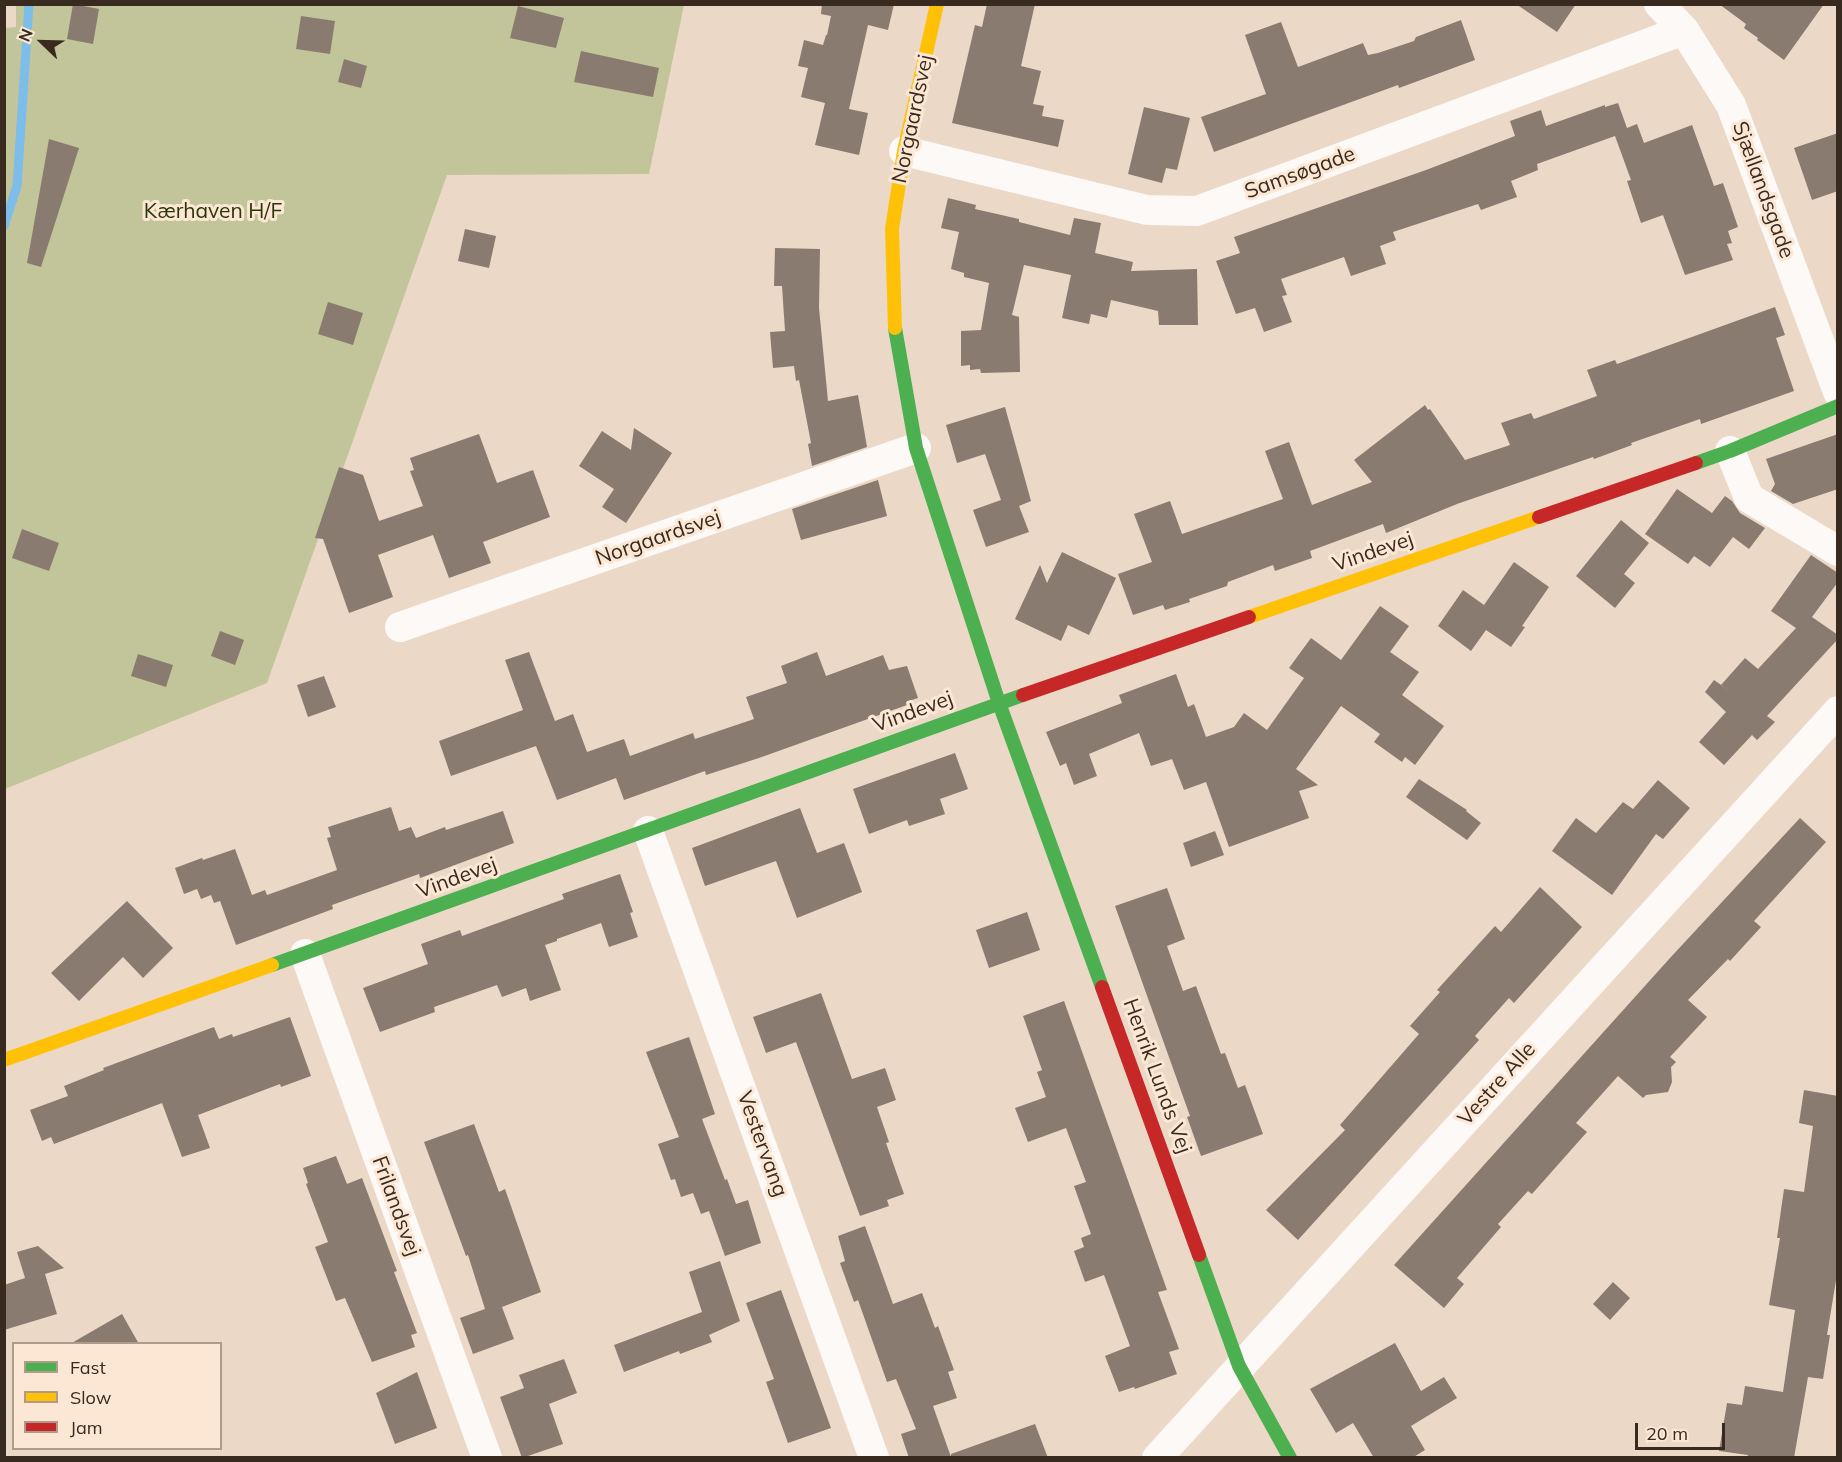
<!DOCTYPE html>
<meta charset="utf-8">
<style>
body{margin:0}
#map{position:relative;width:1842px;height:1462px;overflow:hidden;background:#ebd8c6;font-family:Mulish,sans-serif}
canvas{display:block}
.frame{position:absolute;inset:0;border:6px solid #382a1e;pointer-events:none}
.legend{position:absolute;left:12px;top:1342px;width:210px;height:108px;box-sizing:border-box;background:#fce7d4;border:2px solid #ae9b8b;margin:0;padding:8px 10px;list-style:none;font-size:18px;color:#382a1e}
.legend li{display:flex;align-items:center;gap:12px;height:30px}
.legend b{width:30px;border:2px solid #ae9b8b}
.north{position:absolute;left:12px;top:12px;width:60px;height:60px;-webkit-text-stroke:4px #fce7d4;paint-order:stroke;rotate:293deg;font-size:16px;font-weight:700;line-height:24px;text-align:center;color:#382a1e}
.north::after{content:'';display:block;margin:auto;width:21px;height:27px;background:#382a1e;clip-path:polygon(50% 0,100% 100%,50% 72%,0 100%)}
.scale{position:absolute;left:1635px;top:1423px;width:90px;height:27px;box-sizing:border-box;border:3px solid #382a1e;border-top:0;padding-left:8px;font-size:18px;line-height:21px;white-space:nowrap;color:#382a1e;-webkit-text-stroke:4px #fce7d4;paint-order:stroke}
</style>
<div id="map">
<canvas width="1842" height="1462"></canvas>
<div class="frame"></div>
<ul class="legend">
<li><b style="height:8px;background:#4caf50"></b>Fast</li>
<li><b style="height:8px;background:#ffc107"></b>Slow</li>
<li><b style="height:8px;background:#c62828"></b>Jam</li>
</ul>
<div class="north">N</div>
<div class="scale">20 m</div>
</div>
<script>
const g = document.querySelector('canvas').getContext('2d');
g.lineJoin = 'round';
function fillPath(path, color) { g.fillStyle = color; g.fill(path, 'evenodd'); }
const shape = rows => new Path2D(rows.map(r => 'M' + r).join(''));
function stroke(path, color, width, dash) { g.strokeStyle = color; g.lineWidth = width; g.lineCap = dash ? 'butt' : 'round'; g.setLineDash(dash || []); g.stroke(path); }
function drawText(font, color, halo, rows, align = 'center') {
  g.font = font + ' Mulish,sans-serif'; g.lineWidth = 6; g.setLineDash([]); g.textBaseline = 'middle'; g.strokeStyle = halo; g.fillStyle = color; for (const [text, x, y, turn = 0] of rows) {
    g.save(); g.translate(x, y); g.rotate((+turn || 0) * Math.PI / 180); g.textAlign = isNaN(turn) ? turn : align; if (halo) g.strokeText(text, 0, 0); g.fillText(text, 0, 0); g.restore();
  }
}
const green = shape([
 [16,5,684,5,649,174,447,175,267,683,5,789,4,28,16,27]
]);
const stream = shape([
 [4,226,17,186,29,4]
]);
const building = shape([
 [73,4,99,9,93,44,67,39],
 [822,4,894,4,888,30,868,25,849,109,868,113,859,155,815,145,825,103,801,97,808,68,798,66,804,40,823,45,826,35,827,35,831,16,821,14],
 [987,4,1035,4,1021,66,1041,71,1033,104,1044,106,1042,116,1064,120,1058,147,952,123,975,25,982,27],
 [1516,4,1576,4,1557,32],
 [1719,4,1824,4,1784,60,1757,40,1758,38,1744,28,1746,24],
 [518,6,564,18,556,48,510,38],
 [301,16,335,21,330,54,296,49],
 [1461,20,1475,60,1399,88,1398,85,1214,152,1201,117,1266,94,1245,35,1281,22,1298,67,1363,43,1368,55,1378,53,1414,41,1416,37],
 [581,51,659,68,653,97,574,82],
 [344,59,367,66,361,88,338,82],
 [1618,103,1627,128,1637,124,1644,143,1692,125,1714,186,1723,183,1738,227,1728,231,1732,243,1727,244,1733,260,1685,275,1663,215,1641,223,1627,181,1631,180,1615,136,1537,164,1538,170,1511,181,1517,197,1481,210,1478,204,1393,232,1396,240,1380,246,1386,264,1351,276,1344,257,1281,279,1287,295,1282,296,1292,322,1264,332,1255,308,1236,314,1216,261,1240,253,1234,237,1426,170,1515,136,1510,121,1541,110,1546,126,1605,105,1605,107],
 [1144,107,1190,118,1177,170,1166,168,1162,183,1128,174],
 [1838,133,1838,191,1812,200,1794,148],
 [49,139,79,148,41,267,27,263],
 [948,198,976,205,975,209,1019,219,1019,222,1070,235,1074,218,1101,223,1095,253,1133,262,1131,271,1197,269,1198,325,1159,325,1158,311,1111,300,1107,318,1091,314,1089,324,1062,318,1071,275,1024,265,1012,315,1019,317,1020,372,981,373,980,369,970,370,970,365,961,366,961,331,981,330,989,283,964,277,964,273,951,269,959,232,941,228],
 [465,229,496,236,489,268,458,261],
 [775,248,820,249,819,308,828,401,858,395,867,447,812,466,808,444,811,443,799,380,796,381,794,366,773,368,770,332,785,331,782,286,774,286],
 [328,302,363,313,353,345,318,334],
 [1775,307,1785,335,1776,338,1794,391,1701,424,1700,419,1631,443,1632,445,1594,459,1593,457,1457,504,1386,533,1383,524,1310,551,1312,558,1275,571,1273,565,1228,582,1227,586,1189,599,1190,602,1165,610,1163,605,1133,615,1118,574,1152,562,1134,514,1170,501,1182,534,1283,499,1265,451,1289,442,1312,505,1372,482,1354,460,1425,405,1428,410,1430,409,1465,460,1510,445,1501,423,1531,413,1534,419,1597,396,1587,370,1615,360,1617,364],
 [1005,407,1031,501,1019,506,1029,532,986,547,973,510,1001,500,985,454,957,463,946,425],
 [634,428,672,453,626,523,602,507,614,489,579,466,602,431,631,450],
 [479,434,497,483,533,470,550,517,483,542,491,563,449,578,433,535,378,555,393,597,349,613,323,539,315,538,339,467,363,475,379,521,423,506,410,471,414,470,410,458],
 [1838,434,1838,489,1793,504,1771,491,1775,484,1766,459],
 [878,480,887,516,801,540,792,509],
 [1677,489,1712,513,1725,496,1732,501,1740,513,1765,528,1749,549,1733,537,1710,567,1694,556,1688,564,1645,534],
 [1621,520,1649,543,1624,574,1635,583,1615,608,1576,576],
 [22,529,59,543,49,571,12,558],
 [1062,552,1116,578,1089,635,1068,625,1061,641,1015,619,1040,565,1047,583],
 [1811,555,1838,573,1838,582,1812,617,1838,635,1838,639,1767,716,1775,722,1757,740,1752,735,1724,765,1699,742,1726,712,1705,692,1714,680,1730,691,1721,685,1745,658,1758,669,1796,628,1771,611],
 [1514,562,1549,587,1522,626,1525,627,1511,647,1486,630,1471,651,1438,626,1463,590,1484,605],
 [1380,606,1409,626,1390,652,1419,672,1402,695,1444,726,1415,765,1405,757,1402,762,1374,742,1380,734,1341,706,1296,769,1318,785,1299,791,1309,818,1229,847,1206,782,1184,790,1172,759,1151,766,1139,733,1089,754,1097,776,1074,785,1066,763,1060,766,1046,732,1122,703,1119,695,1176,674,1188,707,1194,704,1206,737,1234,727,1244,713,1267,730,1304,678,1289,668,1311,638,1341,660],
 [220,631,244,640,235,665,211,656],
 [529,652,555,721,573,714,587,752,624,739,630,756,693,733,695,739,754,719,746,697,787,683,781,666,817,652,826,676,883,655,889,670,907,666,918,698,906,702,907,705,759,758,706,775,705,771,624,800,616,778,557,800,536,746,451,776,439,741,523,710,505,660],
 [138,654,173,665,166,687,131,676],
 [324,676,336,707,308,717,297,685],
 [955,753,968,789,940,799,945,814,909,826,907,820,869,834,853,789],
 [1419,779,1467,810,1466,811,1481,823,1467,840,1406,797],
 [1658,780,1690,808,1663,839,1656,834,1612,895,1552,851,1576,818,1596,833,1623,802,1633,809],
 [391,807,399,831,411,827,416,838,445,827,446,830,503,811,514,843,420,878,419,874,332,905,333,909,236,945,220,901,214,903,211,895,201,899,197,889,184,894,175,868,202,858,203,860,235,849,252,895,265,890,267,895,337,870,327,838,331,837,328,827],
 [800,808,817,853,844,843,862,892,797,918,776,861,705,886,692,848],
 [1800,818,1826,842,1754,921,1761,927,1730,961,1728,959,1688,1000,1707,1017,1670,1057,1676,1062,1671,1067,1672,1082,1668,1092,1646,1095,1643,1098,1618,1076,1576,1123,1587,1132,1532,1194,1528,1191,1498,1224,1501,1227,1457,1278,1464,1284,1444,1308,1394,1265,1670,958],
 [1215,831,1224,855,1191,867,1183,843],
 [620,874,633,912,630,913,638,937,609,947,601,923,557,939,557,941,545,945,561,990,530,1001,526,988,502,997,497,985,434,1007,435,1012,380,1032,363,988,428,964,421,944,460,930,462,936,564,899,562,894],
 [1540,887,1582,927,1514,1003,1509,998,1475,1036,1479,1040,1298,1240,1266,1210,1345,1130,1340,1125,1419,1034,1410,1026,1440,992,1437,990,1495,926,1501,932],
 [1167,888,1185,939,1167,946,1183,991,1196,986,1221,1054,1225,1053,1238,1088,1245,1085,1263,1134,1201,1156,1187,1117,1190,1116,1115,906],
 [127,901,173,948,143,978,123,957,79,1001,51,973],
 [1027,912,1040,950,989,968,976,930],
 [821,993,852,1079,885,1068,896,1100,877,1107,889,1142,886,1143,904,1194,887,1200,889,1206,860,1216,796,1042,766,1053,753,1017],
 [1064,1001,1167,1290,1158,1292,1179,1349,1169,1352,1177,1374,1135,1389,1134,1387,1119,1392,1105,1356,1130,1346,1104,1275,1085,1282,1074,1251,1084,1247,1081,1238,1091,1234,1074,1186,1086,1182,1066,1128,1028,1142,1015,1108,1046,1097,1037,1072,1042,1070,1023,1016],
 [290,1017,311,1076,281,1087,280,1084,198,1115,210,1148,182,1157,162,1103,54,1144,51,1137,42,1141,30,1110,68,1096,64,1086,104,1070,103,1068,214,1027,219,1039,232,1034,233,1037],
 [689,1037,715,1114,702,1119,725,1180,727,1179,736,1204,748,1200,761,1243,725,1256,709,1211,701,1214,693,1193,681,1197,675,1179,671,1180,658,1144,679,1137,646,1052],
 [1804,1090,1838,1096,1838,1268,1827,1335,1830,1335,1823,1379,1808,1377,1794,1458,1747,1458,1748,1455,1719,1451,1727,1403,1742,1405,1745,1386,1783,1392,1795,1310,1769,1305,1780,1238,1777,1238,1784,1189,1804,1192,1813,1126,1799,1123],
 [474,1124,499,1192,505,1189,541,1292,502,1307,514,1339,473,1354,460,1318,485,1309,468,1255,466,1256,424,1142],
 [336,1156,347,1184,362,1178,397,1271,394,1272,417,1333,411,1335,415,1347,372,1362,345,1298,336,1301,315,1247,328,1242,306,1184,308,1183,303,1168],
 [865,1226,893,1304,922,1293,935,1328,938,1326,954,1370,948,1372,957,1398,933,1406,951,1457,951,1454,1035,1424,1048,1458,909,1458,901,1434,916,1429,896,1379,887,1382,858,1300,854,1302,840,1263,845,1261,838,1236],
 [38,1246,64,1268,45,1274,57,1314,4,1330,4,1285,25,1278,17,1252],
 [720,1261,740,1321,709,1335,712,1342,680,1354,679,1351,624,1372,614,1345,702,1312,689,1272],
 [1613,1282,1630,1298,1610,1320,1593,1304],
 [781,1290,831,1428,788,1443,766,1382,774,1379,746,1303],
 [122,1314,139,1344,70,1344],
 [1395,1343,1421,1391,1444,1377,1457,1398,1411,1426,1425,1450,1412,1458,1374,1458,1353,1423,1336,1433,1310,1389],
 [564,1359,577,1393,549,1404,563,1444,522,1458,500,1397,524,1388,519,1375],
 [417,1372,437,1428,395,1444,376,1393]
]);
const street = shape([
 [1659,4,1684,30,1731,105,1838,392],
 [904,151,1147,210,1197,211,1684,30],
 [1730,451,1749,498,1838,551],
 [400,627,916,448],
 [648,831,874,1458],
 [305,954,487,1458],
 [1157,1458,1838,711]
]);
const fast = shape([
 [895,328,916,448,999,703,1102,987],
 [1696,463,1730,451,1838,406],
 [272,965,1023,695],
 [1199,1255,1239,1366,1290,1458]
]);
const slow = shape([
 [895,328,892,229,904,151,937,4],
 [1249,617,1539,517],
 [4,1060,272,965]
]);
const jam = shape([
 [1539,517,1696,463],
 [1023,695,1249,617],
 [1102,987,1199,1255]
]);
const streetNames = [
 ["Norgaardsvej",913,119,-78],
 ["Samsøgade",1300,173,-20],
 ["Sjællandsgade",1763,190,70],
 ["Norgaardsvej",658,538,-19],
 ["Vindevej",1373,552,-19],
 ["Vindevej",913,712,-20],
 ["Vindevej",457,878,-20],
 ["Henrik Lunds Vej",1157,1076,70],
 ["Vestre Alle",1497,1084,-48],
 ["Vestervang",762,1144,70],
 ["Frilandsvej",396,1206,70]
];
const parkNames = [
 ["Kærhaven H/F",213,212]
];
fillPath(green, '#c2c599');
stroke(stream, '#7cbdea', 9);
fillPath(building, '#8a7b70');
stroke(street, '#fcf9f6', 30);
stroke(fast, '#4caf50', 14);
stroke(slow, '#ffc107', 14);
stroke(jam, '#c62828', 14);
drawText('21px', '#382a1e', '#fce7d4', streetNames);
drawText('21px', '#2b370a', '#fce7d4', parkNames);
</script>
